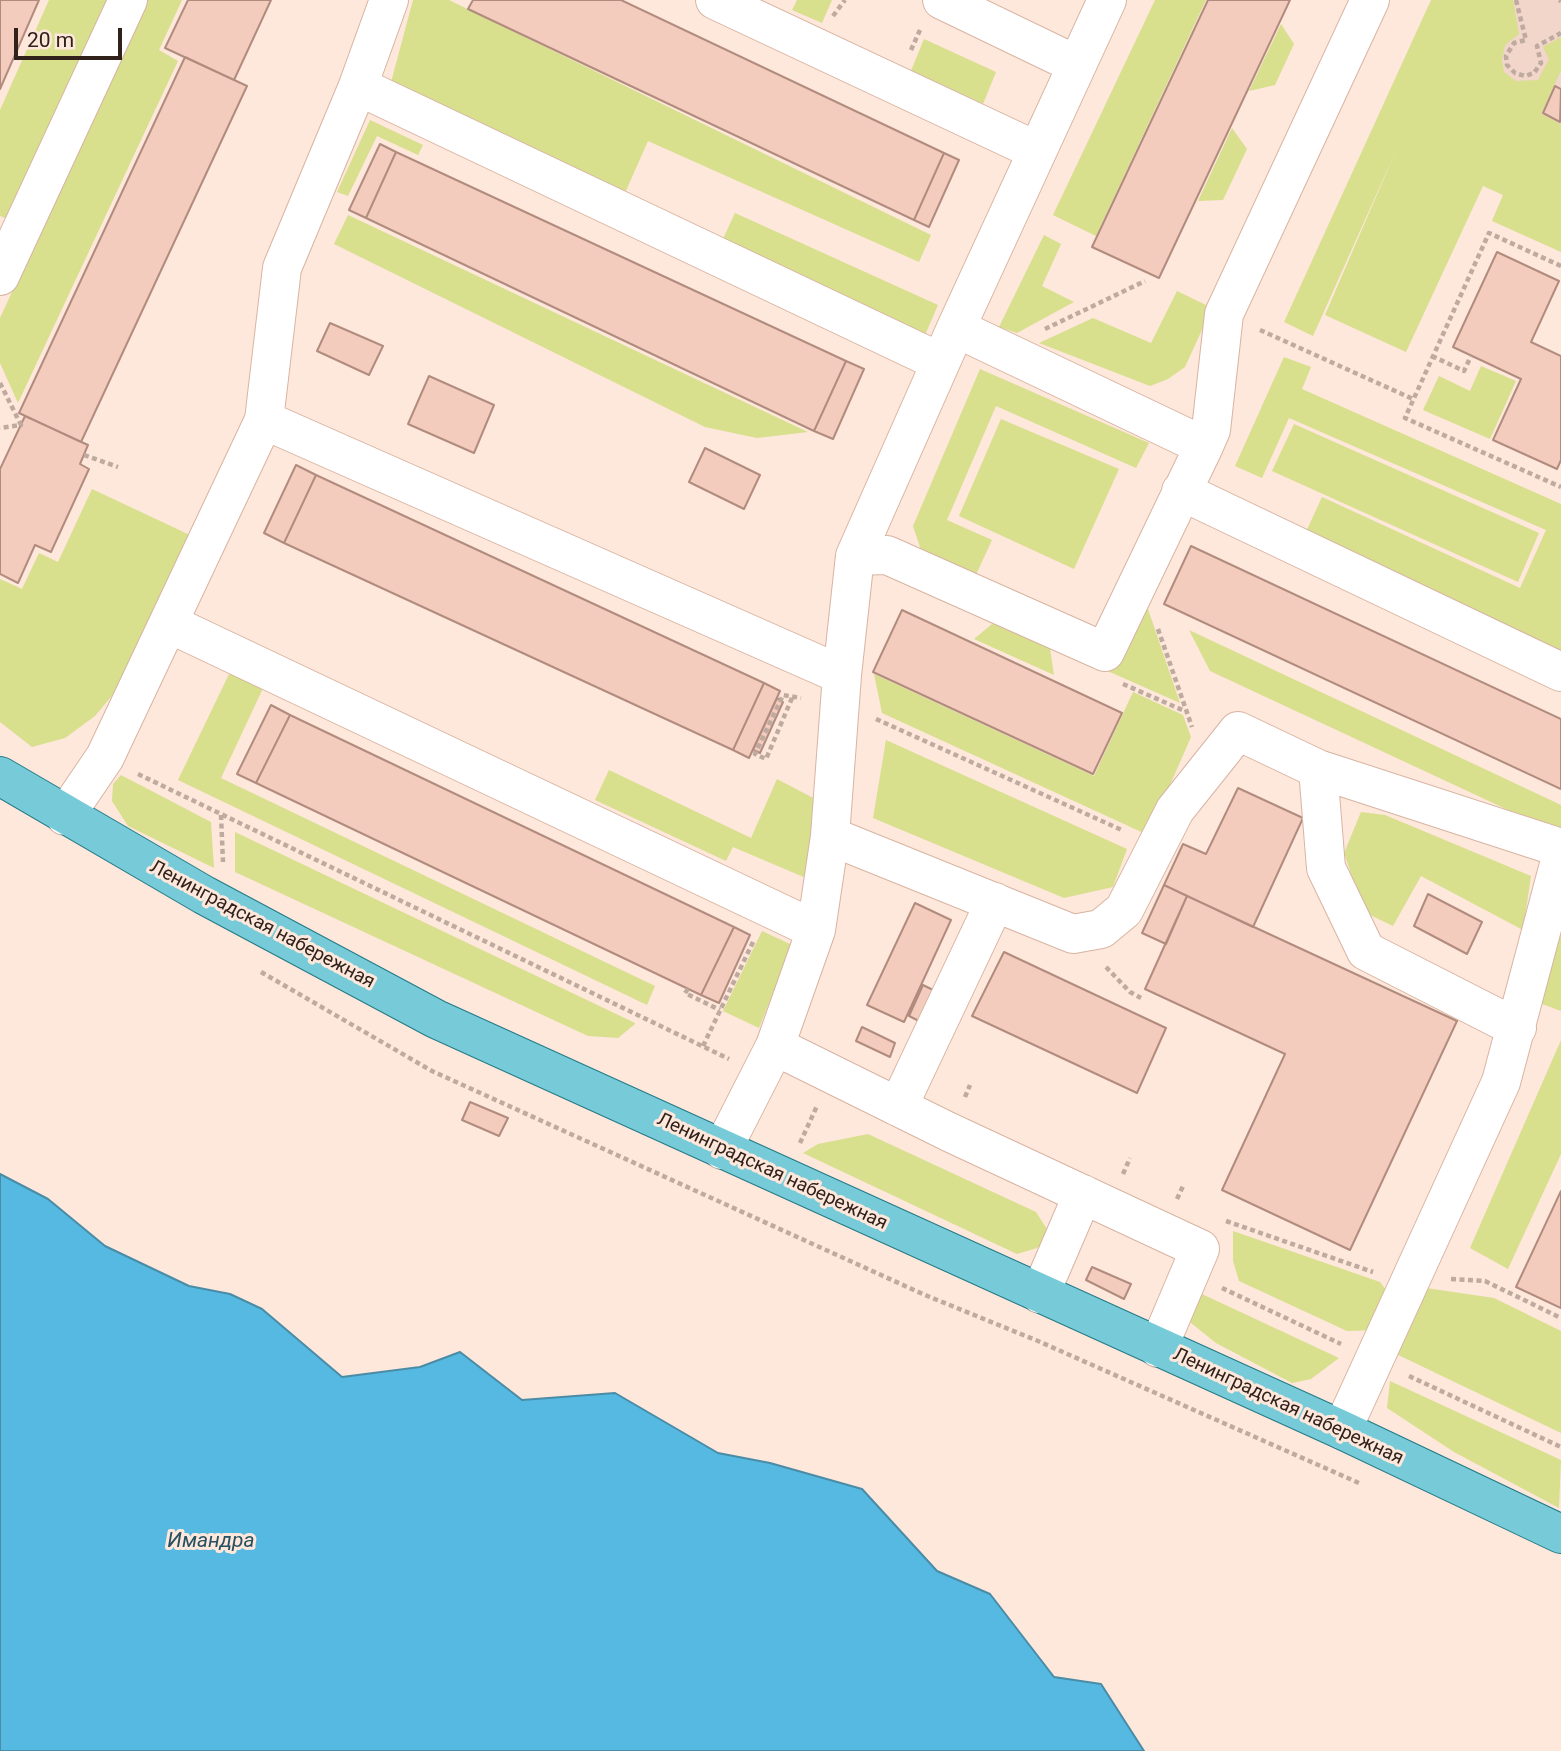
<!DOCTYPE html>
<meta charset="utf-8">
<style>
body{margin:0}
#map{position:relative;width:1561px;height:1751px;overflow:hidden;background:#fee7db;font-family:Roboto,sans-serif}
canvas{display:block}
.scale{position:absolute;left:14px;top:28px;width:108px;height:32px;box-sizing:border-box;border:4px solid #30221b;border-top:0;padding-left:9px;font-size:21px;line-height:24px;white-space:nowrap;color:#30221b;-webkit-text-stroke:5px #fee7db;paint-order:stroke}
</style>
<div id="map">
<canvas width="1561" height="1751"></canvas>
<div class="scale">20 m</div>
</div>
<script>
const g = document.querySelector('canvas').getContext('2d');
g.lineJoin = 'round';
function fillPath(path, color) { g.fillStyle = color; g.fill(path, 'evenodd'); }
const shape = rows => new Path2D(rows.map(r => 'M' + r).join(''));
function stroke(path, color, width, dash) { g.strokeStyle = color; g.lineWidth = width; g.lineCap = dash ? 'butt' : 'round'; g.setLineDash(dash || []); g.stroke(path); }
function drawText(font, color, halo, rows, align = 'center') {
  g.font = font + ' Roboto,sans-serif'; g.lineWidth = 6; g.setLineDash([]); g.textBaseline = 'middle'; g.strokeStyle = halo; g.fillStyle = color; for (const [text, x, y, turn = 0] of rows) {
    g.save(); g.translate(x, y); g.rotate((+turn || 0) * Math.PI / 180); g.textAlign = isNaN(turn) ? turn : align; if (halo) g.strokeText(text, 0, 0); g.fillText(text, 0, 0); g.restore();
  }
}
const built = shape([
 [1453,0,1561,0,1561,136,1420,70]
]);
const green = shape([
 [49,0,116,0,16,223,0,216,0,110],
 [146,0,182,0,159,50,178,61,18,403,0,363,0,318],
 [413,0,449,0,931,235,919,262,648,141,625,193,390,86],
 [797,0,832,0,822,23,792,10],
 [1155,0,1206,0,1096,236,1053,215],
 [1431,0,1513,0,1519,34,1505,45,1502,60,1504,72,1516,81,1538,80,1549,59,1543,47,1561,37,1561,70,1541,114,1561,124,1561,252,1492,221,1503,195,1483,186,1406,352,1325,315,1398,146,1313,336,1284,322],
 [1281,24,1294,44,1275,85,1249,91],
 [924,39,996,72,983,104,911,71],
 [370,120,423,145,418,155,377,136,348,196,337,192],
 [1232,128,1247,149,1223,200,1198,201],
 [735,213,938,305,925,335,722,241],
 [348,215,808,432,757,438,705,427,334,244],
 [1044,235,1061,244,1042,286,1074,302,1017,333,999,327],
 [1177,291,1212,308,1185,367,1168,379,1150,386,1039,343,1093,318,1151,343],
 [1284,357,1311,367,1302,389,1561,504,1561,652,1305,534,1322,497,1520,588,1546,530,1289,418,1262,478,1235,466],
 [1481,366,1516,381,1490,439,1423,410,1439,376,1470,391],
 [980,369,1149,443,1136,468,996,406,947,520,992,540,975,577,922,553,913,526],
 [1001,419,1119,469,1074,569,959,516],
 [1294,424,1539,533,1518,582,1272,471],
 [92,489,192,536,120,686,95,716,65,738,32,747,0,722,0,579,22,589,39,553,58,562],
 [1136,604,1148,609,1180,703,1103,669],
 [998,619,1049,642,1054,675,974,639],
 [1189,630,1561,805,1561,829,1536,823,1210,671],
 [231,670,264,686,221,778,655,986,647,1005,178,780],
 [874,674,1094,776,1133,692,1183,715,1191,737,1148,835,882,713],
 [886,740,1127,849,1113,887,1064,898,873,818],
 [609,770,751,838,777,779,819,801,813,881,733,847,726,861,595,800],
 [121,775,211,822,214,868,128,826,112,801,113,784],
 [1361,812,1385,815,1531,876,1523,930,1421,876,1393,926,1364,912,1344,853],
 [235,832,635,1023,635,1024,618,1038,588,1036,235,872],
 [1561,920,1561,1011,1534,1001],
 [762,931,792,945,759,1028,723,1011],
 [1561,1040,1561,1154,1508,1269,1470,1248],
 [868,1134,1036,1212,1052,1237,1037,1248,1017,1254,803,1153,818,1144],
 [1233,1231,1380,1282,1392,1298,1379,1330,1347,1331,1239,1281,1233,1261],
 [1189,1288,1339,1358,1311,1379,1292,1383,1216,1343,1181,1315],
 [1426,1288,1494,1298,1561,1331,1561,1433,1392,1352],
 [1390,1381,1561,1460,1559,1508,1454,1452,1387,1408]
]);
const water = shape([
 [0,1174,48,1199,105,1246,189,1286,230,1294,262,1309,342,1377,420,1367,460,1352,522,1400,615,1393,718,1453,770,1463,862,1489,937,1571,990,1594,1054,1677,1101,1684,1144,1751,0,1751,0,1174]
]);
const building = shape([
 [0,0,39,0,0,89,0,0],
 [188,0,271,0,234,80,165,48,188,0],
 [473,0,621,0,944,153,914,220,468,9,473,0],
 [1208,0,1290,0,1159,278,1092,247,1208,0],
 [185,57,247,86,81,442,19,413,185,57],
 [1555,86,1561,89,1560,122,1543,113,1555,86],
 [380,144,396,152,366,218,349,210,380,144],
 [396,152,846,361,814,431,366,218,396,152],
 [944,153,959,160,929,227,914,220,944,153],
 [1497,252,1559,281,1531,342,1561,356,1561,460,1557,469,1493,440,1521,379,1453,347,1497,252],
 [330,323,383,346,369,375,317,351,330,323],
 [846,361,864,369,833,439,814,431,846,361],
 [429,376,494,405,474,453,408,424,429,376],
 [25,416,88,445,80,464,89,469,51,552,35,545,18,583,0,574,0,469,25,416],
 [705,448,760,475,744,509,689,482,705,448],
 [296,465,316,475,284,543,264,533,296,465],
 [316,475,764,683,733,750,284,543,316,475],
 [1191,546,1561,719,1561,789,1164,604,1191,546],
 [902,610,1122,713,1093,774,873,672,902,610],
 [764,683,780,691,749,758,733,750,764,683],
 [777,698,783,702,760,753,753,750,777,698],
 [271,705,290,715,256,783,237,774,271,705],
 [290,715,734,927,701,995,256,783,290,715],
 [1238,788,1303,818,1253,927,1164,885,1183,844,1206,854,1238,788],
 [1164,885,1187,896,1166,944,1142,933,1164,885],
 [1428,894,1482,922,1467,954,1414,926,1428,894],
 [1187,896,1457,1021,1350,1250,1222,1190,1285,1054,1145,989,1187,896],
 [915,903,951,920,904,1022,867,1005,915,903],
 [734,927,750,935,719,1003,701,995,734,927],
 [1004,952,1166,1028,1137,1093,972,1016,1004,952],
 [923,985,935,991,921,1022,909,1016,923,985],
 [862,1027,895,1043,890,1057,856,1041,862,1027],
 [470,1102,508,1118,499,1136,462,1120,470,1102],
 [1561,1191,1561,1308,1516,1287,1561,1191],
 [1092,1267,1131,1284,1124,1299,1086,1280,1092,1267]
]);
const path = shape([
 [1516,0,1526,40,1514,43,1506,56,1507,65,1515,73,1525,76,1534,73,1541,63,1537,46,1561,33],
 [1559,0,1561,1],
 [833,16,845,0],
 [911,50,920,30],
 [1561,266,1489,233,1405,418,1561,487],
 [1045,329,1145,281],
 [1260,330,1413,399],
 [1432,356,1464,371,1471,356],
 [0,383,21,425,0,428],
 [84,455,118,467],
 [1158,629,1192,727],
 [1123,684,1187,712],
 [792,698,766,759,755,754,783,695,801,698],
 [876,719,1124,831],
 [138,774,729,1059],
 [221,815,223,862],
 [1106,967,1130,992,1141,998],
 [261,972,432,1071,925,1295,1038,1341,1359,1483],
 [688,989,685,993,720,1010],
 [703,1046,754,940],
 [965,1097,970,1085],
 [800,1143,817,1106],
 [1123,1174,1130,1158],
 [1177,1199,1184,1184],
 [1226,1221,1373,1272],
 [1451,1279,1485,1281,1561,1318],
 [1222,1288,1341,1344],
 [1409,1376,1561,1447]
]);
const minor = shape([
 [715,0,1037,151],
 [942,0,1077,65],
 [358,86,940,362],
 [0,276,128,0],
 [956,328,1204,446,1211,430,1224,314,1370,0],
 [264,420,842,675],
 [1181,491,1561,672],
 [855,556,887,555,1105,652,1204,446],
 [170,624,816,930],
 [1318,769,1326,868,1366,951,1517,1028],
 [65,816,105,757,264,420,282,268,358,86,389,0],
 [830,836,1073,934,1101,929,1124,910,1175,810,1238,731,1318,769,1561,848],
 [775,1046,949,1132,1200,1249,1158,1348],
 [898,1107,995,902],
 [722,1150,775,1046,816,930,830,836,842,675,855,556,956,328,1107,0],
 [1040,1294,1083,1194],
 [1342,1430,1501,1082,1561,857]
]);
const major = shape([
 [0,776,204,895,436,1019,1342,1430,1561,1534]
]);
const streetNames = [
 ["Ленинградская набережная",262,925,28],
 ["Ленинградская набережная",772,1172,25],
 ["Ленинградская набережная",1288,1407,25]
];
const waterNames = [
 ["Имандра",211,1542]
];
fillPath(built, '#f1d6c9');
fillPath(green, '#d8df8d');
fillPath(water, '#55b9e2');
stroke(water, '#4a8ca6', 2);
fillPath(building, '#f4ccbd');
stroke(building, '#b18c7e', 2);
stroke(minor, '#d8b4a2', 40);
stroke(major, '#237a86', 40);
stroke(path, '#bfaaa0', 4.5, [5, 3.5]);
stroke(minor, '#fff', 38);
stroke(major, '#77cbd9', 38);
drawText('19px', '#30221b', '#fee7db', streetNames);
drawText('italic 21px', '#265163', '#fee7db', waterNames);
</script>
